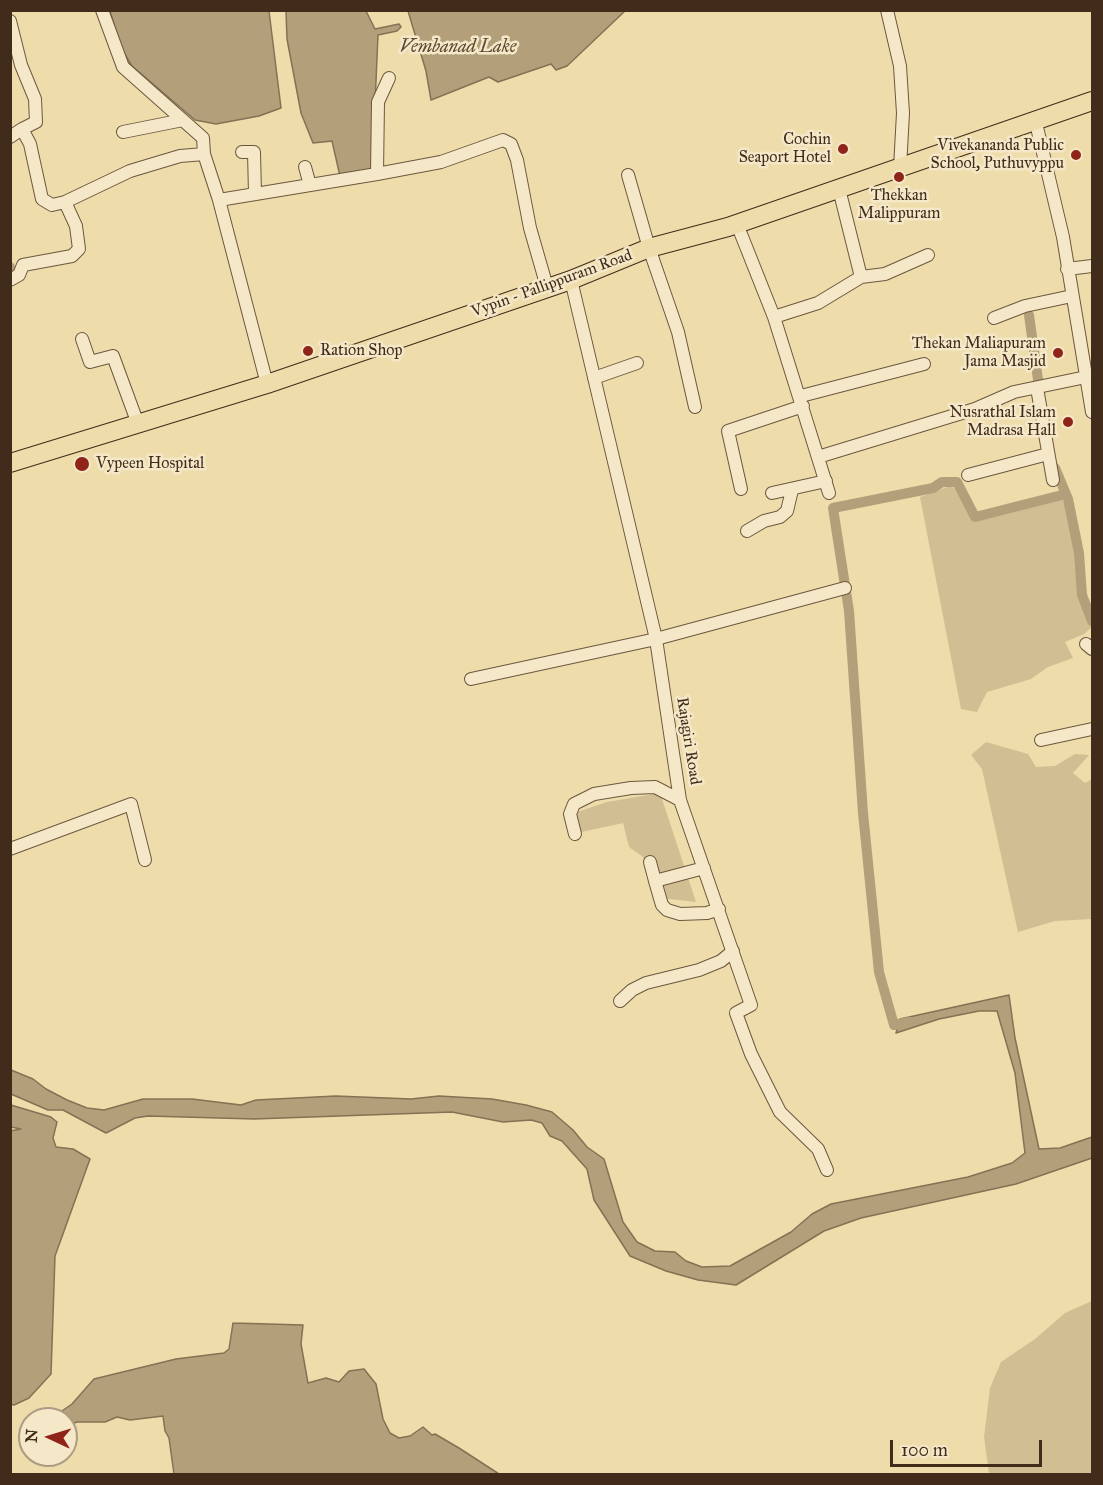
<!DOCTYPE html>
<style>
body{margin:0}
#map{position:relative;width:1103px;height:1485px;overflow:hidden;background:#eedcab;font-family:"IM FELL Great Primer",serif}
canvas{display:block}
.frame{position:absolute;inset:0;border:12px solid #412b1b;pointer-events:none}
.north{position:absolute;left:18px;top:1407px;width:60px;height:60px;box-sizing:border-box;background:#f4e8c8;border:2px solid #ac9c83;border-radius:50%;rotate:274deg;font-size:16px;font-weight:700;line-height:24px;text-align:center;color:#412b1b}
.north::after{content:'';display:block;margin:auto;width:21px;height:27px;background:#8f2418;clip-path:polygon(50% 0,100% 100%,50% 72%,0 100%)}
.scale{position:absolute;left:890px;top:1440px;width:152px;height:27px;box-sizing:border-box;border:3px solid #412b1b;border-top:0;padding-left:8px;font-size:18px;line-height:21px;white-space:nowrap;color:#412b1b;-webkit-text-stroke:4px #f4e8c8;paint-order:stroke}
</style>
<div id="map">
<canvas width="1103" height="1485"></canvas>
<div class="frame"></div>
<div class="north">N</div>
<div class="scale">100 m</div>
</div>
<script>
const g = document.querySelector('canvas').getContext('2d');
g.lineJoin = 'round';
function fillPath(path, color) { g.fillStyle = color; g.fill(path, 'evenodd'); }
const shape = rows => new Path2D(rows.map(r => 'M' + r).join(''));
function stroke(path, color, width, dash) { g.strokeStyle = color; g.lineWidth = width; g.lineCap = dash ? 'butt' : 'round'; g.setLineDash(dash || []); g.stroke(path); }
function drawText(font, color, halo, rows, align = 'center') {
  g.font = font + ' "IM FELL Great Primer",serif'; g.lineWidth = 5; g.setLineDash([]); g.textBaseline = 'middle'; g.strokeStyle = halo; g.fillStyle = color; for (const [text, x, y, turn = 0] of rows) {
    g.save(); g.translate(x, y); g.rotate((+turn || 0) * Math.PI / 180); g.textAlign = isNaN(turn) ? turn : align; if (halo) g.strokeText(text, 0, 0); g.fillText(text, 0, 0); g.restore();
  }
}
const green = shape([
 [950,486,954,488,970,515,1060,492,1072,527,1079,572,1079,601,1092,627,1084,634,1065,642,1073,658,1048,667,1031,679,987,692,977,712,961,709,920,497],
 [986,742,1028,754,1036,767,1055,766,1075,754,1089,755,1073,773,1085,783,1092,779,1092,919,1055,921,1018,932,982,769,971,755],
 [660,793,696,902,660,898,653,900,643,857,629,847,623,823,577,833,571,814,607,802],
 [1092,1301,1092,1474,989,1474,984,1437,990,1388,1001,1362,1035,1339,1065,1313]
]);
const water = shape([
 [110,11,269,11,281,108,259,116,216,124,195,120,132,66,121,48,110,11],
 [286,11,366,11,375,29,399,24,401,27,397,31,378,35,372,173,340,176,332,141,313,143,301,113,287,39,286,11],
 [408,11,408,10,625,11,567,66,556,70,551,64,498,82,489,77,431,100,426,71,408,11],
 [1009,995,1015,1038,1039,1149,1060,1148,1092,1137,1092,1158,1016,1184,861,1218,824,1231,736,1285,698,1280,666,1271,630,1256,594,1200,587,1169,562,1141,550,1136,542,1123,531,1120,503,1122,452,1112,254,1119,148,1116,135,1118,106,1133,63,1110,48,1110,11,1094,11,1070,33,1079,46,1089,67,1100,87,1108,104,1110,143,1099,192,1099,241,1105,256,1100,336,1096,411,1099,439,1096,492,1099,526,1105,552,1112,573,1130,587,1147,604,1159,623,1222,637,1242,655,1251,675,1252,686,1261,702,1267,730,1266,791,1232,812,1214,831,1204,968,1177,1012,1163,1025,1153,1015,1073,997,1011,979,1011,939,1019,896,1033,900,1019,1009,995],
 [11,1105,51,1117,57,1122,53,1138,56,1147,73,1149,90,1159,55,1256,51,1374,29,1398,14,1405,10,1404,10,1131,21,1129,11,1127,11,1105],
 [233,1323,303,1325,301,1344,308,1383,326,1378,339,1382,349,1371,364,1369,376,1384,383,1419,390,1433,399,1438,410,1436,423,1427,432,1435,435,1434,459,1448,499,1474,174,1474,169,1438,165,1431,163,1416,130,1420,117,1417,105,1422,77,1422,66,1426,66,1419,61,1419,59,1413,72,1404,94,1379,176,1359,224,1353,229,1349,233,1323]
]);
const canal = shape([
 [10,267,10,273],
 [1029,315,1040,394],
 [1055,468,1068,499,1079,553,1082,595,1092,621],
 [909,1022,894,1025,879,972,863,813,849,611,833,508,933,488,942,482,957,482,975,517,1066,494]
]);
const street = shape([
 [102,10,123,67,203,138,204,154,219,200,267,384],
 [887,10,900,66,903,113,900,168],
 [10,21,21,65,35,99,36,122,22,129,30,144,42,199,52,205,65,202,130,171,180,156,204,154],
 [1035,119,1063,237,1092,412],
 [123,132,183,120],
 [10,137,22,129],
 [242,152,254,152,255,194],
 [305,167,310,185],
 [377,174,441,162,503,140,511,144,517,160,530,228,547,287],
 [628,175,649,248,678,332,695,407],
 [839,189,861,277,885,274,928,255],
 [219,200,377,174,378,102,389,78],
 [737,224,774,317,829,493],
 [1067,269,1092,266],
 [10,280,19,275,23,265,72,256,79,249,76,226,65,202],
 [571,280,656,639,680,800,751,1005,736,1013,751,1054,780,1112,818,1149,827,1170],
 [774,317,818,303,861,277],
 [994,318,1025,306,1072,296],
 [82,339,90,362,113,356,138,424],
 [594,378,637,363],
 [1037,388,1053,480],
 [801,396,924,364],
 [818,457,975,409,1014,392,1086,377],
 [968,475,1048,454],
 [741,489,728,431,803,406],
 [772,493,826,481],
 [747,531,764,521,780,517,787,511,792,490],
 [1086,644,1092,649],
 [471,679,656,639,845,588],
 [1041,740,1092,729],
 [575,834,570,814,574,804,594,794,631,788,655,787,680,800],
 [10,849,131,804,145,860],
 [650,862,655,881,704,868],
 [655,881,662,905,667,910,680,914,707,913,719,909],
 [620,1001,632,990,646,983,699,970,721,961,733,951]
]);
const primary = shape([
 [10,463,267,384,571,280,649,248,728,227,1092,101]
]);
const markers = [
 [843,149,6,"#8f2418"],
 [1076,155,6,"#8f2418"],
 [899,177,6,"#8f2418"],
 [308,351,6,"#8f2418"],
 [1058,353,6,"#8f2418"],
 [1068,422,6,"#8f2418"],
 [82,464,8,"#8f2418"]
];
const poiNames = [
 ["Cochin",831,140],
 ["Seaport Hotel",831,158],
 ["Vivekananda Public",1064,146],
 ["School, Puthuvyppu",1064,164],
 ["Thekkan",899,196,"center"],
 ["Malippuram",899,214,"center"],
 ["Thekan Maliapuram",1046,344],
 ["Jama Masjid",1046,362],
 ["Ration Shop",320,351,"left"],
 ["Nusrathal Islam",1056,413],
 ["Madrasa Hall",1056,431],
 ["Vypeen Hospital",96,464,"left"]
];
const streetNames = [
 ["Vypin - Pallippuram Road",552,284,-20],
 ["Rajagiri Road",688,741,81]
];
const waterNames = [
 ["Vembanad Lake",458,48]
];
fillPath(green, '#d1be93');
fillPath(water, '#b3a07a');
stroke(water, '#857154', 1.5);
stroke(canal, '#b3a07a', 10);
stroke(street, '#6c573f', 14);
stroke(primary, '#412b1b', 20);
stroke(street, '#f4e8c8', 12);
stroke(primary, '#eedcab', 18);
for (const [x, y, r, color] of markers) { const dot = new Path2D(); dot.arc(x, y, r, 0, 2 * Math.PI); g.fillStyle = color; g.fill(dot); stroke(dot, '#f4e8c8', 2); }
drawText('16px', '#412b1b', '#f4e8c8', poiNames, 'right');
drawText('16px', '#412b1b', '#f4e8c8', streetNames);
drawText('italic 18px', '#5e4833', '#f4e8c8', waterNames);
</script>
